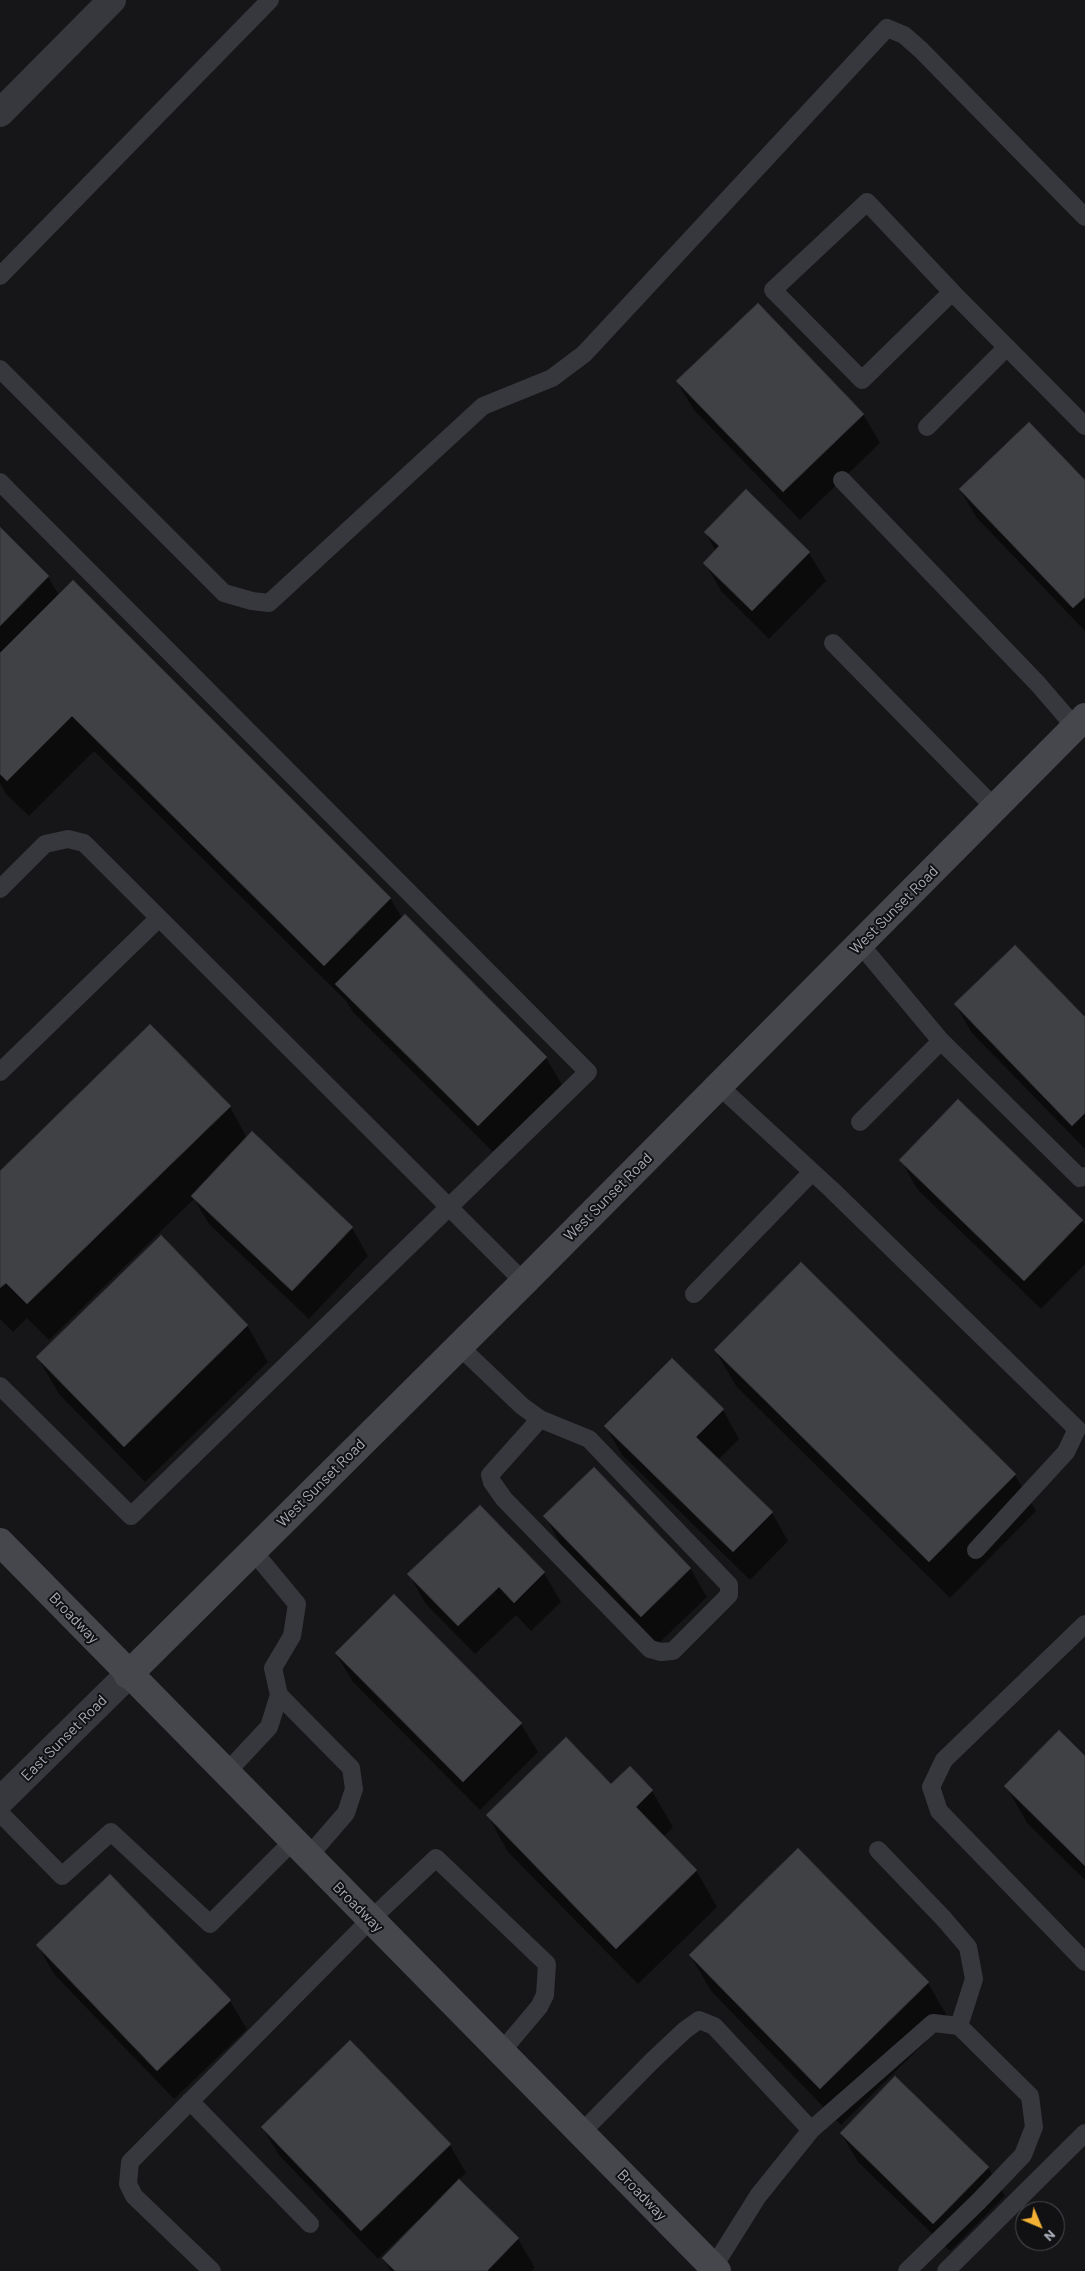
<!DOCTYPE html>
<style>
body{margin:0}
#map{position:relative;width:1085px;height:2271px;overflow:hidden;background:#161618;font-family:Barlow,sans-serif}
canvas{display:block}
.north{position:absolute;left:1015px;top:2201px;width:50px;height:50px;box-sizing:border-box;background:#111113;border:1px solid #4d4f55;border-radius:50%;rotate:135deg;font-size:14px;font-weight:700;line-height:20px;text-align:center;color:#a8adb8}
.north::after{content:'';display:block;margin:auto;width:18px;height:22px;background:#f2b134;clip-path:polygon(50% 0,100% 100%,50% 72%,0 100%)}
</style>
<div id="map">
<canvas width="1085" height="2271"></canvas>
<div class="north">N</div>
</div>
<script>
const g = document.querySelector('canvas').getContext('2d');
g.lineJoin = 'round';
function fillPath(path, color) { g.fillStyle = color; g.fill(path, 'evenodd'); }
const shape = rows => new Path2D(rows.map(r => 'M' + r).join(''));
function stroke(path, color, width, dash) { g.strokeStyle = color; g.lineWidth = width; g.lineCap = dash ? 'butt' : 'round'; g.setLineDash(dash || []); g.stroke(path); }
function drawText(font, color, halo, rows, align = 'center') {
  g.font = font + ' Barlow,sans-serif'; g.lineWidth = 4; g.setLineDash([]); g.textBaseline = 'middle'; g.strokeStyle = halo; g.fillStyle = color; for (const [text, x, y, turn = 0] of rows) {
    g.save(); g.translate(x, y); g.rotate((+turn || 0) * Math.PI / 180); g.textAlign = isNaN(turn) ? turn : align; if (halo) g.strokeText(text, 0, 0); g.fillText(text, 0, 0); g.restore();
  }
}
const shadow = shape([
 [677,382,863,414,880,443,800,520,694,410],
 [1085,482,1085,631,977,518,960,490],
 [0,529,48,577,59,595,390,898,402,918,405,916,546,1058,563,1086,495,1154,353,1012,346,1001,94,751,29,816,6,794,0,783],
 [705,532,809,553,826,581,769,639,721,591,705,563,716,551],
 [955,1004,1085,1019,1085,1149,972,1033],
 [958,1101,1082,1221,1085,1226,1085,1264,1041,1309,917,1189,901,1160],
 [230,1107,247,1138,352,1228,368,1256,309,1319,209,1224,194,1199,49,1340,27,1318,13,1332,0,1319,0,1172],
 [247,1325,268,1362,145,1482,59,1394,38,1358],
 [715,1350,1015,1475,1036,1511,950,1598,736,1386],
 [723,1410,739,1439,718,1460,772,1513,788,1541,750,1580,622,1455,606,1427],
 [480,1507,544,1573,561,1602,531,1631,516,1615,475,1654,425,1603,409,1574],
 [545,1516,690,1568,707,1597,658,1644,561,1545],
 [336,1654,521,1724,538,1752,480,1810,353,1682],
 [1085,1757,1085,1880,1027,1823,1006,1786],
 [652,1791,673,1827,663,1837,696,1870,717,1907,638,1984,508,1852,488,1816],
 [798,1850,928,1983,949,2019,841,2125,711,1991,690,1955],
 [38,1946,230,2001,247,2029,174,2099,54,1974],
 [262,2127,450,2145,466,2173,458,2181,518,2239,535,2268,531,2271,391,2271,384,2259,420,2221,419,2219,378,2259,279,2155],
 [841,2133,988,2167,1005,2196,950,2251,858,2162]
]);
const building = shape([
 [758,303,864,414,783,492,676,381,758,303],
 [1029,422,1085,480,1085,597,1073,608,959,489,1029,422],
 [746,489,810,552,752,611,703,563,719,546,704,532,746,489],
 [0,527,49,576,0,626,0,527],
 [73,580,391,898,324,966,72,716,7,781,0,774,0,653,73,580],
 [405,914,547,1057,478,1126,335,984,405,914],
 [1015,945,1085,1017,1085,1113,1072,1126,954,1004,1015,945],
 [150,1024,231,1106,27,1304,6,1283,0,1288,0,1171,150,1024],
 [958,1099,1083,1220,1024,1281,899,1160,958,1099],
 [252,1131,353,1227,292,1291,191,1196,252,1131],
 [161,1235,248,1325,124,1447,36,1357,161,1235],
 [801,1262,1016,1474,929,1562,714,1350,801,1262],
 [672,1358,724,1409,696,1437,773,1512,733,1552,604,1426,672,1358],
 [594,1467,691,1568,641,1617,543,1516,594,1467],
 [480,1505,545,1572,514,1603,499,1587,458,1626,407,1574,480,1505],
 [394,1594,522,1723,463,1782,335,1653,394,1594],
 [1059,1730,1085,1756,1085,1866,1004,1786,1059,1730],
 [566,1737,611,1784,630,1766,653,1790,636,1807,697,1870,616,1949,486,1815,566,1737],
 [798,1848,929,1982,820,2089,689,1955,798,1848],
 [110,1874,231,2000,157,2071,36,1945,110,1874],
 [350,2040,451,2144,361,2231,261,2127,350,2040],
 [895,2076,989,2167,933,2224,840,2133,895,2076],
 [459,2179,519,2238,487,2271,395,2271,382,2258,459,2179]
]);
const service = shape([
 [0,276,270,0],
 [952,292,862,380,773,290,867,202,952,292,1085,426],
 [0,369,224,593,252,601,269,603,483,406,552,378,584,354,887,28,904,35,921,50,1085,217],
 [927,427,1007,347],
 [842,480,1038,684,1075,727],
 [0,482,588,1072,131,1516,0,1386],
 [833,643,995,808],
 [0,889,45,844,68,839,84,843,524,1282],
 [941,1041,1080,1178,1085,1176],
 [0,1072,159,918],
 [719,1086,832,1190,1077,1429,1066,1452,976,1550],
 [860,1122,941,1041,860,944],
 [694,1294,812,1172],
 [459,1346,522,1406,540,1419,589,1439,729,1585,729,1595,673,1651,661,1652,650,1649,504,1499,492,1482,490,1475,540,1419],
 [1085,1624,944,1760,931,1787,939,1811,1085,1962],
 [279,1695,351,1768,354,1789,346,1813,308,1857],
 [226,1773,269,1727,279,1695,273,1668,292,1636,297,1604,253,1551],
 [0,1813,62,1876,111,1832,210,1924,293,1841],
 [878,1850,944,1919,968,1947,974,1979,959,2026],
 [190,2101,310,2224],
 [581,2133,653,2060,685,2030,699,2020,714,2026,811,2130],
 [212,2271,134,2196,128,2184,130,2162,370,1920,436,1858,547,1964,545,1995,539,2007,501,2052],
 [711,2271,758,2196,811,2130,933,2023,959,2026,1030,2096,1034,2127,1023,2155,979,2201,907,2271],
 [946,2271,1085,2133]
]);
const minor = shape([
 [0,113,112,0]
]);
const tertiary = shape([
 [0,1801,128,1675]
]);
const secondary = shape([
 [0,1542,717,2271],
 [128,1675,524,1282,1085,717]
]);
const streetNames = [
 ["West Sunset Road",894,910,-45],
 ["West Sunset Road",608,1197,-45],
 ["West Sunset Road",321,1483,-45],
 ["Broadway",74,1618,46],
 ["East Sunset Road",64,1738,-45],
 ["Broadway",358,1907,45],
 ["Broadway",642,2195,46]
];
fillPath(shadow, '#0007');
fillPath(building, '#404145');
stroke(building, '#303034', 1);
stroke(service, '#37383d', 18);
stroke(minor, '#37383d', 28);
stroke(tertiary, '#37383d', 28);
stroke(secondary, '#45474d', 28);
drawText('15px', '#a8adb8', '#111113', streetNames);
</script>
